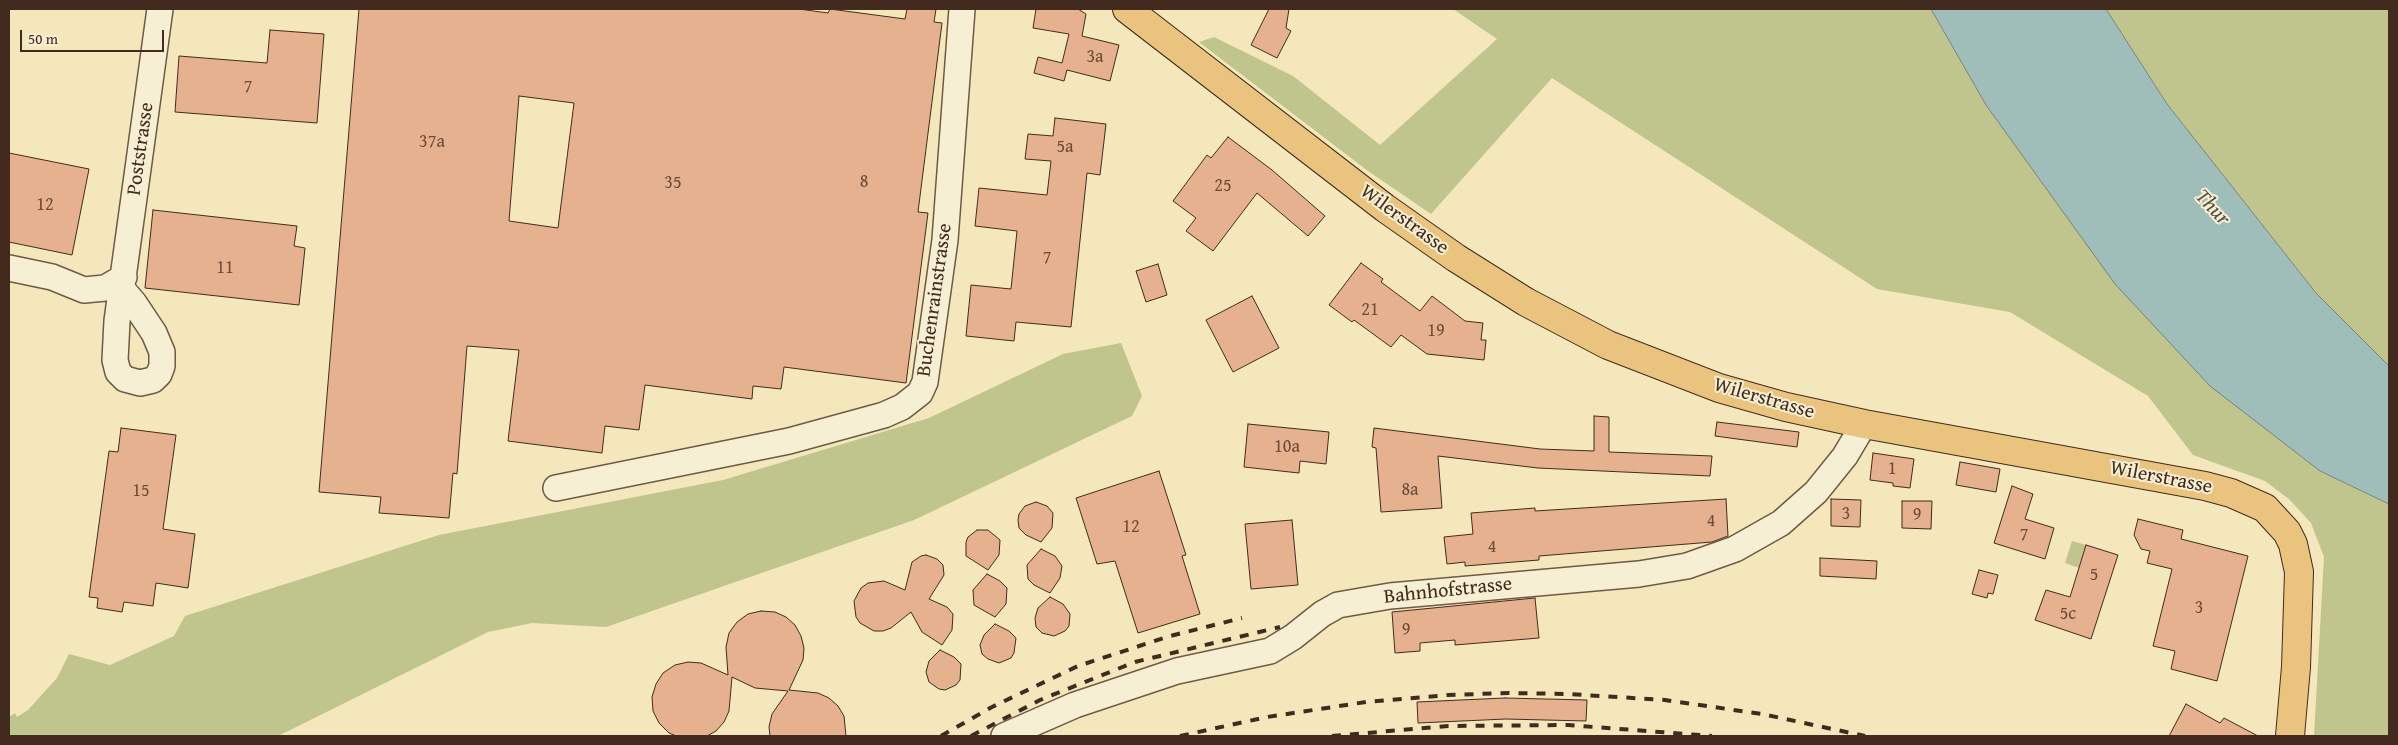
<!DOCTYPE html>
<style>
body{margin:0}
#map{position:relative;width:2398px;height:745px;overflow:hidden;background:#f3e7bb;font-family:"Gentium Book Plus",serif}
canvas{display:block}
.frame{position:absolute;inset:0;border:10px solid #422b1e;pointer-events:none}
.scale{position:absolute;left:20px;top:30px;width:144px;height:22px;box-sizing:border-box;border:2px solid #422b1e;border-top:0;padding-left:6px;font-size:15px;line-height:18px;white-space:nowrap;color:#422b1e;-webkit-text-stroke:4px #f7efd3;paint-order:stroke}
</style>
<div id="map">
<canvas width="2398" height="745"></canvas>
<div class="frame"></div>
<div class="scale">50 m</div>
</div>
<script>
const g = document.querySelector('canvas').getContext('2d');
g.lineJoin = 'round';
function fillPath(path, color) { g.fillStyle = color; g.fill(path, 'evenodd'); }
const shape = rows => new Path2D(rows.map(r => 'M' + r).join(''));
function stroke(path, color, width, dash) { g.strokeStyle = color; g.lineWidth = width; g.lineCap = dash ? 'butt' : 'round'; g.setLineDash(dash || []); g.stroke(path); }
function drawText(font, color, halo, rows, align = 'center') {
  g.font = font + ' "Gentium Book Plus",serif'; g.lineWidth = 4; g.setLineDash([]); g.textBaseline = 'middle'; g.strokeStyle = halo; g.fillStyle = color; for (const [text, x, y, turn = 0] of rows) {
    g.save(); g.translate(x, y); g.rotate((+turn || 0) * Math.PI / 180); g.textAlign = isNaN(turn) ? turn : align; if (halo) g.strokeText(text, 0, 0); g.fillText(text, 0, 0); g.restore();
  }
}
const green = shape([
 [1453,9,1931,9,1986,105,2320,471,2389,504,2389,736,2314,736,2324,557,2311,523,2290,500,2265,481,2193,455,2148,396,2010,312,1877,289,1552,78,1431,214,1368,171,1199,42,1214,37,1293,76,1380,145,1497,39],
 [2106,9,2389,9,2389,366,2316,293,2167,104],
 [1121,343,1142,396,1132,416,914,520,606,627,532,623,488,632,278,736,9,736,9,717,15,713,17,717,28,710,57,678,69,654,110,665,174,636,185,616,439,535,723,480,929,418,1063,354],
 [2072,541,2086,545,2079,568,2065,563]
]);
const water = shape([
 [1931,9,2106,9,2167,104,2316,293,2389,366,2389,504,2320,471,2210,386,2115,284,1986,105,1931,9]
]);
const building = shape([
 [359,9,799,9,828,13,830,9,905,19,907,9,936,9,934,22,942,23,918,212,928,213,906,383,784,367,781,389,753,386,752,399,645,385,639,430,605,426,602,453,508,441,519,350,467,346,457,474,453,473,449,518,379,513,381,497,319,492,359,9],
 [519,96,574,103,558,228,509,221,519,96],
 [1036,9,1078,9,1086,14,1082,36,1119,45,1110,81,1067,70,1064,81,1034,73,1038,57,1062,63,1069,34,1033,28,1036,9],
 [1269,9,1289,9,1286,28,1291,31,1277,58,1251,45,1269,9],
 [270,30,324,34,317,123,175,112,179,56,267,63,270,30],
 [1055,118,1106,124,1100,175,1087,173,1071,327,1016,322,1014,341,966,336,971,285,1011,289,1017,231,975,226,979,188,1047,195,1051,161,1025,159,1028,134,1053,136,1055,118],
 [1228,137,1272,170,1325,216,1308,236,1257,193,1213,251,1186,231,1196,218,1173,201,1207,155,1211,158,1228,137],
 [9,153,89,169,72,255,9,242,9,153],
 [153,210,297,226,294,246,305,248,299,305,145,288,153,210],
 [1361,263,1383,279,1381,282,1420,311,1432,296,1465,321,1483,323,1481,340,1486,340,1484,360,1427,354,1401,335,1391,347,1354,320,1352,322,1329,305,1361,263],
 [1158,264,1167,295,1146,302,1136,271,1158,264],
 [1252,296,1279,348,1233,372,1206,320,1252,296],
 [1594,416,1609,417,1609,452,1712,456,1710,476,1538,468,1438,456,1442,508,1381,512,1376,448,1372,447,1374,428,1540,449,1594,451,1594,416],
 [1717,422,1799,432,1797,447,1715,436,1717,422],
 [1248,424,1329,432,1326,464,1300,461,1299,473,1244,467,1248,424],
 [121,428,176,435,163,529,195,534,188,588,156,583,153,606,124,602,122,612,97,608,98,598,89,597,109,451,118,452,121,428],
 [1873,453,1914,459,1910,488,1893,486,1893,483,1870,480,1873,453],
 [1960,462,2000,469,1996,492,1956,485,1960,462],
 [1159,471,1186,555,1182,556,1200,614,1138,633,1115,561,1097,564,1076,498,1159,471],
 [2012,486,2033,494,2025,519,2054,528,2045,559,1994,543,2012,486],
 [1726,499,1728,536,1712,542,1539,556,1539,560,1465,566,1465,562,1447,564,1444,537,1473,534,1471,513,1535,508,1535,511,1726,499],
 [1831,499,1861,500,1860,527,1831,526,1831,499],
 [1902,501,1932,501,1931,529,1902,528,1902,501],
 [1036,502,1047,506,1053,513,1052,528,1041,542,1026,535,1019,528,1018,520,1019,514,1025,506,1036,502],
 [2138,519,2183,530,2181,539,2248,556,2217,681,2171,669,2175,651,2153,646,2172,569,2147,563,2150,551,2141,549,2134,535,2138,519],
 [1292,520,1298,585,1251,589,1245,524,1292,520],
 [977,530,988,530,1000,540,999,555,988,570,966,556,966,542,968,537,977,530],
 [2086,545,2118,555,2091,639,2035,620,2046,590,2070,597,2086,545],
 [1041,549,1055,556,1062,566,1060,578,1050,593,1034,585,1028,579,1027,565,1041,549],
 [926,555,937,559,943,565,944,575,929,599,947,607,953,614,952,630,942,645,922,632,911,612,891,628,883,631,874,631,860,623,856,617,854,601,861,588,868,583,884,581,905,590,912,562,921,556,926,555],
 [1820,558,1877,561,1876,579,1820,576,1820,558],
 [1979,570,1998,575,1993,594,1988,593,1987,598,1972,594,1979,570],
 [987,574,1000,581,1007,588,1006,604,995,617,974,605,973,590,987,574],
 [1050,597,1063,604,1070,614,1069,626,1065,631,1054,636,1042,633,1036,627,1035,618,1038,608,1050,597],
 [1535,598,1539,638,1455,645,1455,640,1420,643,1420,651,1395,653,1392,612,1535,598],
 [761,611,775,612,786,617,795,625,801,636,804,648,803,660,789,690,818,693,829,698,838,706,844,716,846,736,770,736,769,727,772,714,788,691,755,688,732,677,729,711,724,722,716,731,707,736,676,736,669,733,659,723,653,711,652,697,656,684,663,673,675,665,688,662,701,663,728,675,726,647,729,633,737,622,748,614,761,611],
 [995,624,1009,631,1016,638,1014,653,1011,658,999,663,988,659,982,654,980,645,984,635,995,624],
 [940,650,954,657,961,664,960,680,956,685,945,690,939,689,929,682,926,672,929,661,940,650],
 [1505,698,1587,700,1586,721,1506,719,1418,723,1417,702,1505,698],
 [2186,704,2220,723,2224,718,2258,736,2169,736,2186,704]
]);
const minor = shape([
 [9,268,52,277,84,290,105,288,124,277],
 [122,289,134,303,154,333,162,352,162,366,159,374,153,380,140,383,125,379,118,372,115,360,117,321,160,9],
 [556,488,789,441,884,415,902,407,920,393,925,382,945,240,962,9],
 [1004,736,1075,705,1177,671,1270,651,1293,637,1322,614,1338,605,1390,596,1639,574,1687,566,1735,549,1781,523,1816,492,1845,456,1864,424]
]);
const major = shape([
 [1127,9,1385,208,1456,258,1526,302,1608,345,1719,388,1786,407,1864,424,2205,486,2231,493,2265,508,2287,532,2293,544,2299,572,2296,667,2290,736]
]);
const rail = shape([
 [941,736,992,707,1078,666,1170,636,1242,618],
 [971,736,1040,700,1135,662,1280,627],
 [1180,736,1267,717,1366,702,1448,695,1509,693,1568,694,1665,700,1762,714,1865,736],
 [1332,736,1448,726,1568,725,1712,736]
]);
const numberNames = [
 ["3a",1095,57],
 ["7",248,87],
 ["37a",432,142],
 ["5a",1065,147],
 ["8",864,182],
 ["35",673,183],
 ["25",1223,186],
 ["12",45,205],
 ["7",1047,258],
 ["11",225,268],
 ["21",1370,310],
 ["19",1436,331],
 ["10a",1287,447],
 ["1",1892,469],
 ["8a",1410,490],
 ["15",141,491],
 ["3",1846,514],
 ["9",1917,515],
 ["4",1711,521],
 ["12",1131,527],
 ["7",2024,535],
 ["4",1492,547],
 ["5",2094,575],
 ["3",2199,608],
 ["5c",2068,614],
 ["9",1406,630]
];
const streetNames = [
 ["Poststrasse",141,149,-82],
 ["Wilerstrasse",1404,220,36],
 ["Buchenrainstrasse",935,300,-82],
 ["Wilerstrasse",1764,399,16],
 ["Wilerstrasse",2161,478,11],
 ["Bahnhofstrasse",1448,591,-6]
];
const waterNames = [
 ["Thur",2212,208,47]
];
fillPath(green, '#c0c48d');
fillPath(water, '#9fbeba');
stroke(water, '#7a837c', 1);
fillPath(building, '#e6b18e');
stroke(building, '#422b1e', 1);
stroke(minor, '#6e5a45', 28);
stroke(major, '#422b1e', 30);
stroke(minor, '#f7efd3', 25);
stroke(major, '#eac47e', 28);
stroke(rail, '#422b1e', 4, [9, 9]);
drawText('18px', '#6b4c3a', null, numberNames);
drawText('20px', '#422b1e', '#f7efd3', streetNames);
drawText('italic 21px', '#595045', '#f7efd3', waterNames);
</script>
